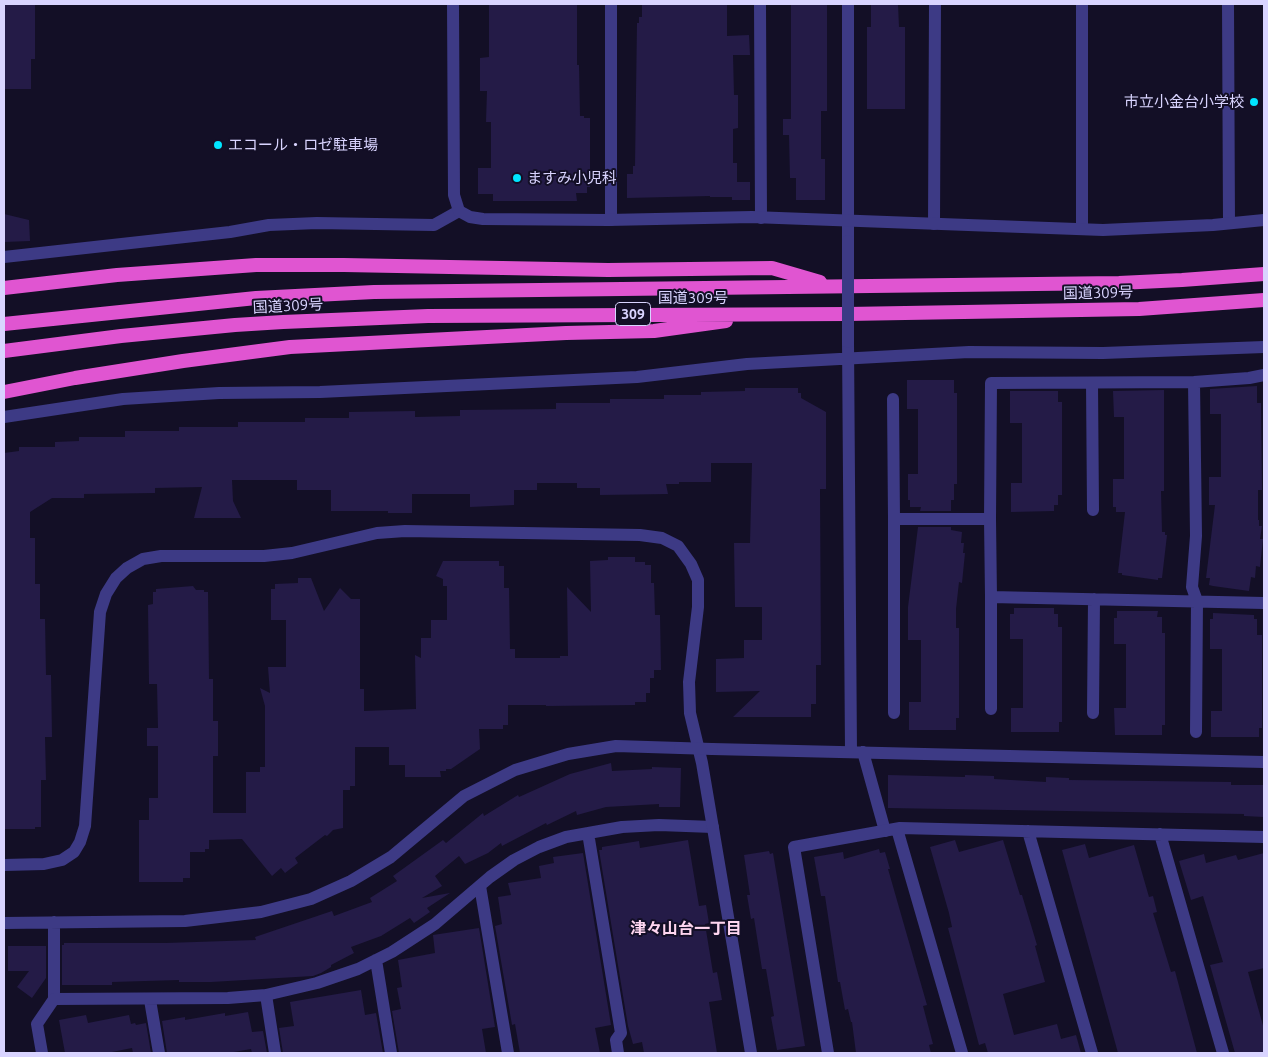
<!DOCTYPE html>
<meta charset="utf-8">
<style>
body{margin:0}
#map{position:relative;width:1268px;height:1057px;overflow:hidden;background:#130f26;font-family:Ubuntu,sans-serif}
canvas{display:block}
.frame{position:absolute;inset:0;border:5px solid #d9d4ff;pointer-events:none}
</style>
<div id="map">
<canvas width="1268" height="1057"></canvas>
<div class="frame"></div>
</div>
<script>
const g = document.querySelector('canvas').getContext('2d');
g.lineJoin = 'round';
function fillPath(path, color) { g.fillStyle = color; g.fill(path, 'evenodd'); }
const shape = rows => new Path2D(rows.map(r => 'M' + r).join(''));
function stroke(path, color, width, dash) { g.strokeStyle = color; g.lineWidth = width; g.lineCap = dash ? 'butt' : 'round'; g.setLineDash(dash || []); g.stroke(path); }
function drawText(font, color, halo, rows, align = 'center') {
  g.font = font + ' Ubuntu,"Noto Sans JP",sans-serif'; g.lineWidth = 4; g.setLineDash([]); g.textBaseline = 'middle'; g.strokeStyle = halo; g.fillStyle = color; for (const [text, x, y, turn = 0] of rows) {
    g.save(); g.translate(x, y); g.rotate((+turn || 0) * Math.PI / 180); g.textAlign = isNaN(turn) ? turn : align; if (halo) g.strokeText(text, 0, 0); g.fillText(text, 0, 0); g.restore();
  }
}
const building = shape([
 [4,4,35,4,35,59,31,59,31,89,4,89],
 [489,4,577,5,577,65,579,65,580,116,584,116,584,118,590,118,590,187,587,187,587,193,576,193,577,201,493,201,493,194,478,194,478,168,491,168,491,122,486,122,487,91,480,91,480,58,489,57],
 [693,4,727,4,727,36,749,35,750,55,733,55,734,95,738,95,738,128,733,129,733,163,737,163,737,182,750,182,750,200,732,200,732,197,710,197,710,196,627,198,627,174,633,174,633,166,635,166,637,23,639,23,639,17,642,17,642,5],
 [791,4,827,4,827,111,821,111,821,159,825,159,825,200,796,200,796,178,790,178,789,135,783,135,783,119,791,119],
 [871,4,898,4,899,27,905,27,905,109,867,109,867,27,871,27],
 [4,214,29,220,30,241,4,242],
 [907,380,954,380,954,393,957,393,957,484,954,484,954,500,951,500,951,511,920,511,921,507,910,507,910,500,908,500,908,474,918,474,918,409,907,409],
 [1257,386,1257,403,1261,403,1262,490,1258,490,1258,520,1259,520,1259,526,1262,526,1260,539,1263,539,1260,567,1256,566,1255,578,1251,577,1249,591,1213,586,1209,585,1210,578,1206,578,1215,505,1209,505,1209,477,1221,477,1221,414,1210,414,1210,389],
 [745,388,798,388,798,393,801,393,801,398,826,412,826,489,820,489,821,665,816,665,816,704,811,704,811,717,733,717,760,691,716,692,716,659,744,658,744,640,762,640,762,607,735,607,734,543,750,543,752,463,711,463,711,482,679,482,679,484,666,484,668,494,600,495,600,488,577,488,577,483,537,483,537,490,514,490,514,505,470,507,470,494,412,494,412,513,388,513,388,511,331,511,331,490,297,490,297,480,232,480,233,501,241,518,194,518,202,487,155,488,155,493,84,494,84,498,52,498,30,512,30,538,35,538,35,584,40,584,40,619,45,619,46,675,51,675,52,737,45,737,46,780,41,780,41,827,35,827,35,829,4,829,4,453,19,451,19,447,55,447,55,442,79,441,79,437,125,437,125,431,179,431,179,427,238,427,238,422,305,422,305,418,349,418,349,412,415,411,415,417,460,416,460,410,556,409,556,403,610,403,610,399,664,399,664,395,701,395,701,392,745,391],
 [1164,390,1164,491,1161,491,1162,532,1165,532,1165,535,1167,535,1162,578,1158,578,1158,580,1122,575,1122,573,1118,573,1125,512,1116,512,1116,507,1113,507,1113,479,1124,479,1124,417,1114,417,1113,391],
 [1010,391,1058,391,1058,402,1062,402,1062,495,1058,495,1058,505,1054,505,1054,511,1011,512,1011,483,1022,483,1022,423,1010,423],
 [918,527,951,527,951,530,962,532,961,543,964,543,963,553,965,553,962,583,959,582,956,609,956,628,959,628,959,718,956,718,956,730,909,730,909,702,921,702,921,640,908,640,908,607],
 [608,557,635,557,635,562,645,562,645,565,651,565,651,583,654,583,655,615,660,615,661,670,654,670,654,678,650,678,650,693,646,693,646,702,635,702,635,705,546,706,546,705,508,705,508,725,503,725,503,729,479,729,480,749,451,769,446,769,446,771,440,771,441,777,405,777,405,765,389,765,389,747,355,747,355,786,350,786,350,790,343,790,343,828,333,830,327,836,325,835,295,858,298,863,285,873,281,868,272,876,242,839,209,840,209,849,205,849,205,852,190,852,190,878,183,878,183,882,139,882,139,820,149,820,149,798,158,798,158,746,147,746,147,728,158,728,157,684,149,684,148,605,153,604,153,592,156,592,156,589,193,586,196,590,204,590,204,592,208,592,209,679,213,679,213,721,218,721,218,756,213,756,213,813,246,813,246,772,260,772,260,767,265,767,265,706,260,688,270,693,268,667,286,667,286,620,271,620,271,589,275,589,275,584,298,583,298,578,311,578,324,611,340,588,351,599,360,599,360,689,364,689,364,711,416,709,415,655,421,658,421,638,431,638,431,620,447,620,447,586,443,586,443,579,436,576,443,561,499,561,499,566,504,566,504,588,509,588,510,649,515,649,515,658,560,658,560,656,568,656,567,587,591,612,590,561,608,560],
 [1014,608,1054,608,1054,614,1058,614,1058,627,1062,627,1062,722,1059,722,1059,732,1011,732,1011,708,1023,708,1023,639,1010,639,1010,614,1014,614],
 [1117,611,1158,611,1157,617,1162,617,1162,633,1165,633,1165,725,1162,725,1162,735,1115,735,1114,708,1126,708,1126,644,1114,644,1114,618,1117,618],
 [1213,613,1254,615,1254,619,1257,619,1257,635,1262,635,1262,728,1259,728,1259,737,1211,737,1211,711,1222,711,1222,649,1210,649,1210,619,1213,619],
 [611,763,612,771,652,769,652,767,681,768,680,807,659,807,659,804,606,807,577,815,576,811,547,825,546,823,502,846,501,843,488,853,465,864,459,856,435,876,442,886,422,898,450,893,427,908,430,912,414,923,410,918,381,936,351,947,354,953,331,965,331,967,321,973,313,976,211,982,179,982,179,980,112,982,112,985,62,985,62,945,64,945,64,943,166,943,256,940,255,937,332,911,334,916,372,902,370,898,397,881,393,876,443,840,446,843,483,813,484,816,518,795,519,797,570,774],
 [888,775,965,777,965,775,994,776,994,779,1046,782,1046,777,1069,778,1069,780,1231,782,1231,785,1264,785,1264,817,1244,816,1244,814,888,808],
 [688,840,699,906,706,905,709,923,705,924,713,973,717,972,722,1000,709,1002,717,1053,644,1053,642,1042,633,1044,628,1026,599,850,602,850,602,847,639,841,640,848],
 [955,840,959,852,1003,840,1020,895,1022,895,1037,945,1035,946,1045,982,1003,994,1014,1035,1057,1024,1061,1039,1076,1035,1081,1053,988,1053,985,1043,979,1045,948,928,952,927,949,913,930,847],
 [1085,844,1089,858,1134,845,1149,897,1153,896,1157,912,1153,913,1171,972,1175,971,1197,1053,1118,1053,1062,850],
 [879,849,880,853,885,852,890,869,888,869,927,1005,923,1006,933,1044,929,1045,931,1053,856,1053,852,1022,851,1022,848,1009,845,1010,840,982,838,982,825,896,821,896,814,857,843,852,844,859],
 [769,851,770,854,773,853,805,1046,777,1050,771,1017,774,1016,766,969,762,969,754,918,751,919,747,895,750,895,744,855],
 [583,853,611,1025,595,1028,600,1053,520,1053,515,1024,512,1025,495,926,502,924,498,897,511,895,508,883,541,878,539,866,554,863,553,857],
 [1264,853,1264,968,1248,972,1264,1029,1264,1053,1235,1053,1210,965,1223,962,1203,896,1191,900,1179,861,1204,854,1206,863,1236,855,1238,860],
 [479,928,495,1027,482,1029,486,1053,399,1053,392,1011,401,1009,397,988,402,987,398,960,435,953,433,935],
 [8,946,46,946,46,978,32,998,17,987,29,971,8,971],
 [361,990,365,1015,376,1013,383,1053,283,1053,279,1028,294,1026,290,1002],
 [248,1012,252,1032,263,1031,267,1053,252,1053,251,1049,228,1053,167,1053,162,1021,185,1017,185,1020,225,1013,225,1016],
 [86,1015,88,1023,129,1015,131,1024,135,1023,136,1025,146,1023,151,1053,133,1053,132,1048,107,1053,65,1053,59,1020]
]);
const service = shape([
 [1194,382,1196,536,1192,587,1197,601,1196,732],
 [1092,383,1093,510],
 [893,399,894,519],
 [990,519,991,383,1194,382,1249,378,1264,375],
 [991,597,991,709],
 [894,713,894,519,990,519,991,597,1264,603],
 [1093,713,1094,599]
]);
const pedestrian = shape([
 [848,241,848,4],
 [4,257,230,232,269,225,317,223,434,225,459,211],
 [848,342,851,752],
 [4,417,123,399,219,393,320,392,637,377,747,364,969,352,1103,353,1264,347],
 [712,749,1264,762],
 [863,752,885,831],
 [54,922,54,999],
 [4,923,185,921,261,912,311,899,351,881,391,857,464,796,515,770,568,754,616,746,680,748]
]);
const minor = shape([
 [611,4,611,220],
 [760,4,761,218],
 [1228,4,1229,223],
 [934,224,935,4],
 [1082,229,1082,4],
 [897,829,962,1053],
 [1028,831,1092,1053],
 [588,833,621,1033,616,1040,618,1053],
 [1160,834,1223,1053],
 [480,886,508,1053],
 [376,960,391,1053],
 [266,995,275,1053],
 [150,1000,159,1053],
 [42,1053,37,1024,54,999,228,998,266,995,317,983,358,969,392,952,435,924,490,877,514,860,539,847,566,837,622,827,659,825,713,827],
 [828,1053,794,847,900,828,1264,837]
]);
const tertiary = shape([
 [453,4,454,195,459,211,470,217,483,219,608,220,752,217,1103,230,1213,225,1264,220],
 [4,865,44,864,62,860,74,852,80,842,85,826,100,612,106,594,116,578,127,568,143,559,161,556,264,556,292,553,377,533,405,531,640,535,662,538,678,546,691,564,698,580,698,607,689,682,690,713,702,763,751,1053]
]);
const trunk = shape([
 [4,288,117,275,256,265,344,265,608,270,772,268,820,282],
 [4,324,256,298,374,292,1119,283,1182,280,1264,274],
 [4,351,121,336,235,325,283,322,428,316,847,314,1139,309,1264,300],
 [4,392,75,378,183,361,290,347,566,333,654,331,726,321]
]);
const pedestrianBridge = shape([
 [848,241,848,342],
 [680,748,712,749]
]);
const markers = [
 [1254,102,5,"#00e5ff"],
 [218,145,5,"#00e5ff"],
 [517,178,5,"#00e5ff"]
];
const shields = [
 [633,314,35]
];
const shieldNames = [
 ["309",633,314]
];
const poiNames = [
 ["市立小金台小学校",1244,102,"right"],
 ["エコール・ロゼ駐車場",228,145],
 ["ますみ小児科",527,178]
];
const streetNames = [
 ["国道309号",1098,293,-1],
 ["国道309号",693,298],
 ["国道309号",288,306,-3]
];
const neighbourhoodNames = [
 ["津々山台一丁目",686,929]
];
fillPath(building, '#241b47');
stroke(service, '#3d3a85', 12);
stroke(pedestrian, '#3d3a85', 12);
stroke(minor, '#3d3a85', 12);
stroke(tertiary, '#3d3a85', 12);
stroke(trunk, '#e055d1', 14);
stroke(pedestrianBridge, '#3d3a85', 12);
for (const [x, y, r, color] of markers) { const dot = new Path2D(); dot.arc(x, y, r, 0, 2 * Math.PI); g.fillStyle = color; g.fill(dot); stroke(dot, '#130f26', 2); }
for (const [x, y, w] of shields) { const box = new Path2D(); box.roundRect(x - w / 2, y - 11.5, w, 23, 4); g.fillStyle = '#130f26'; g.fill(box); stroke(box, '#d9d4ff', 1); }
drawText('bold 14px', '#d9d4ff', null, shieldNames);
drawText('15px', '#d9d4ff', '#130f26', poiNames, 'left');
drawText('15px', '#d9d4ff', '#130f26', streetNames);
drawText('bold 16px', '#ffd6f0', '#130f26', neighbourhoodNames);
</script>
